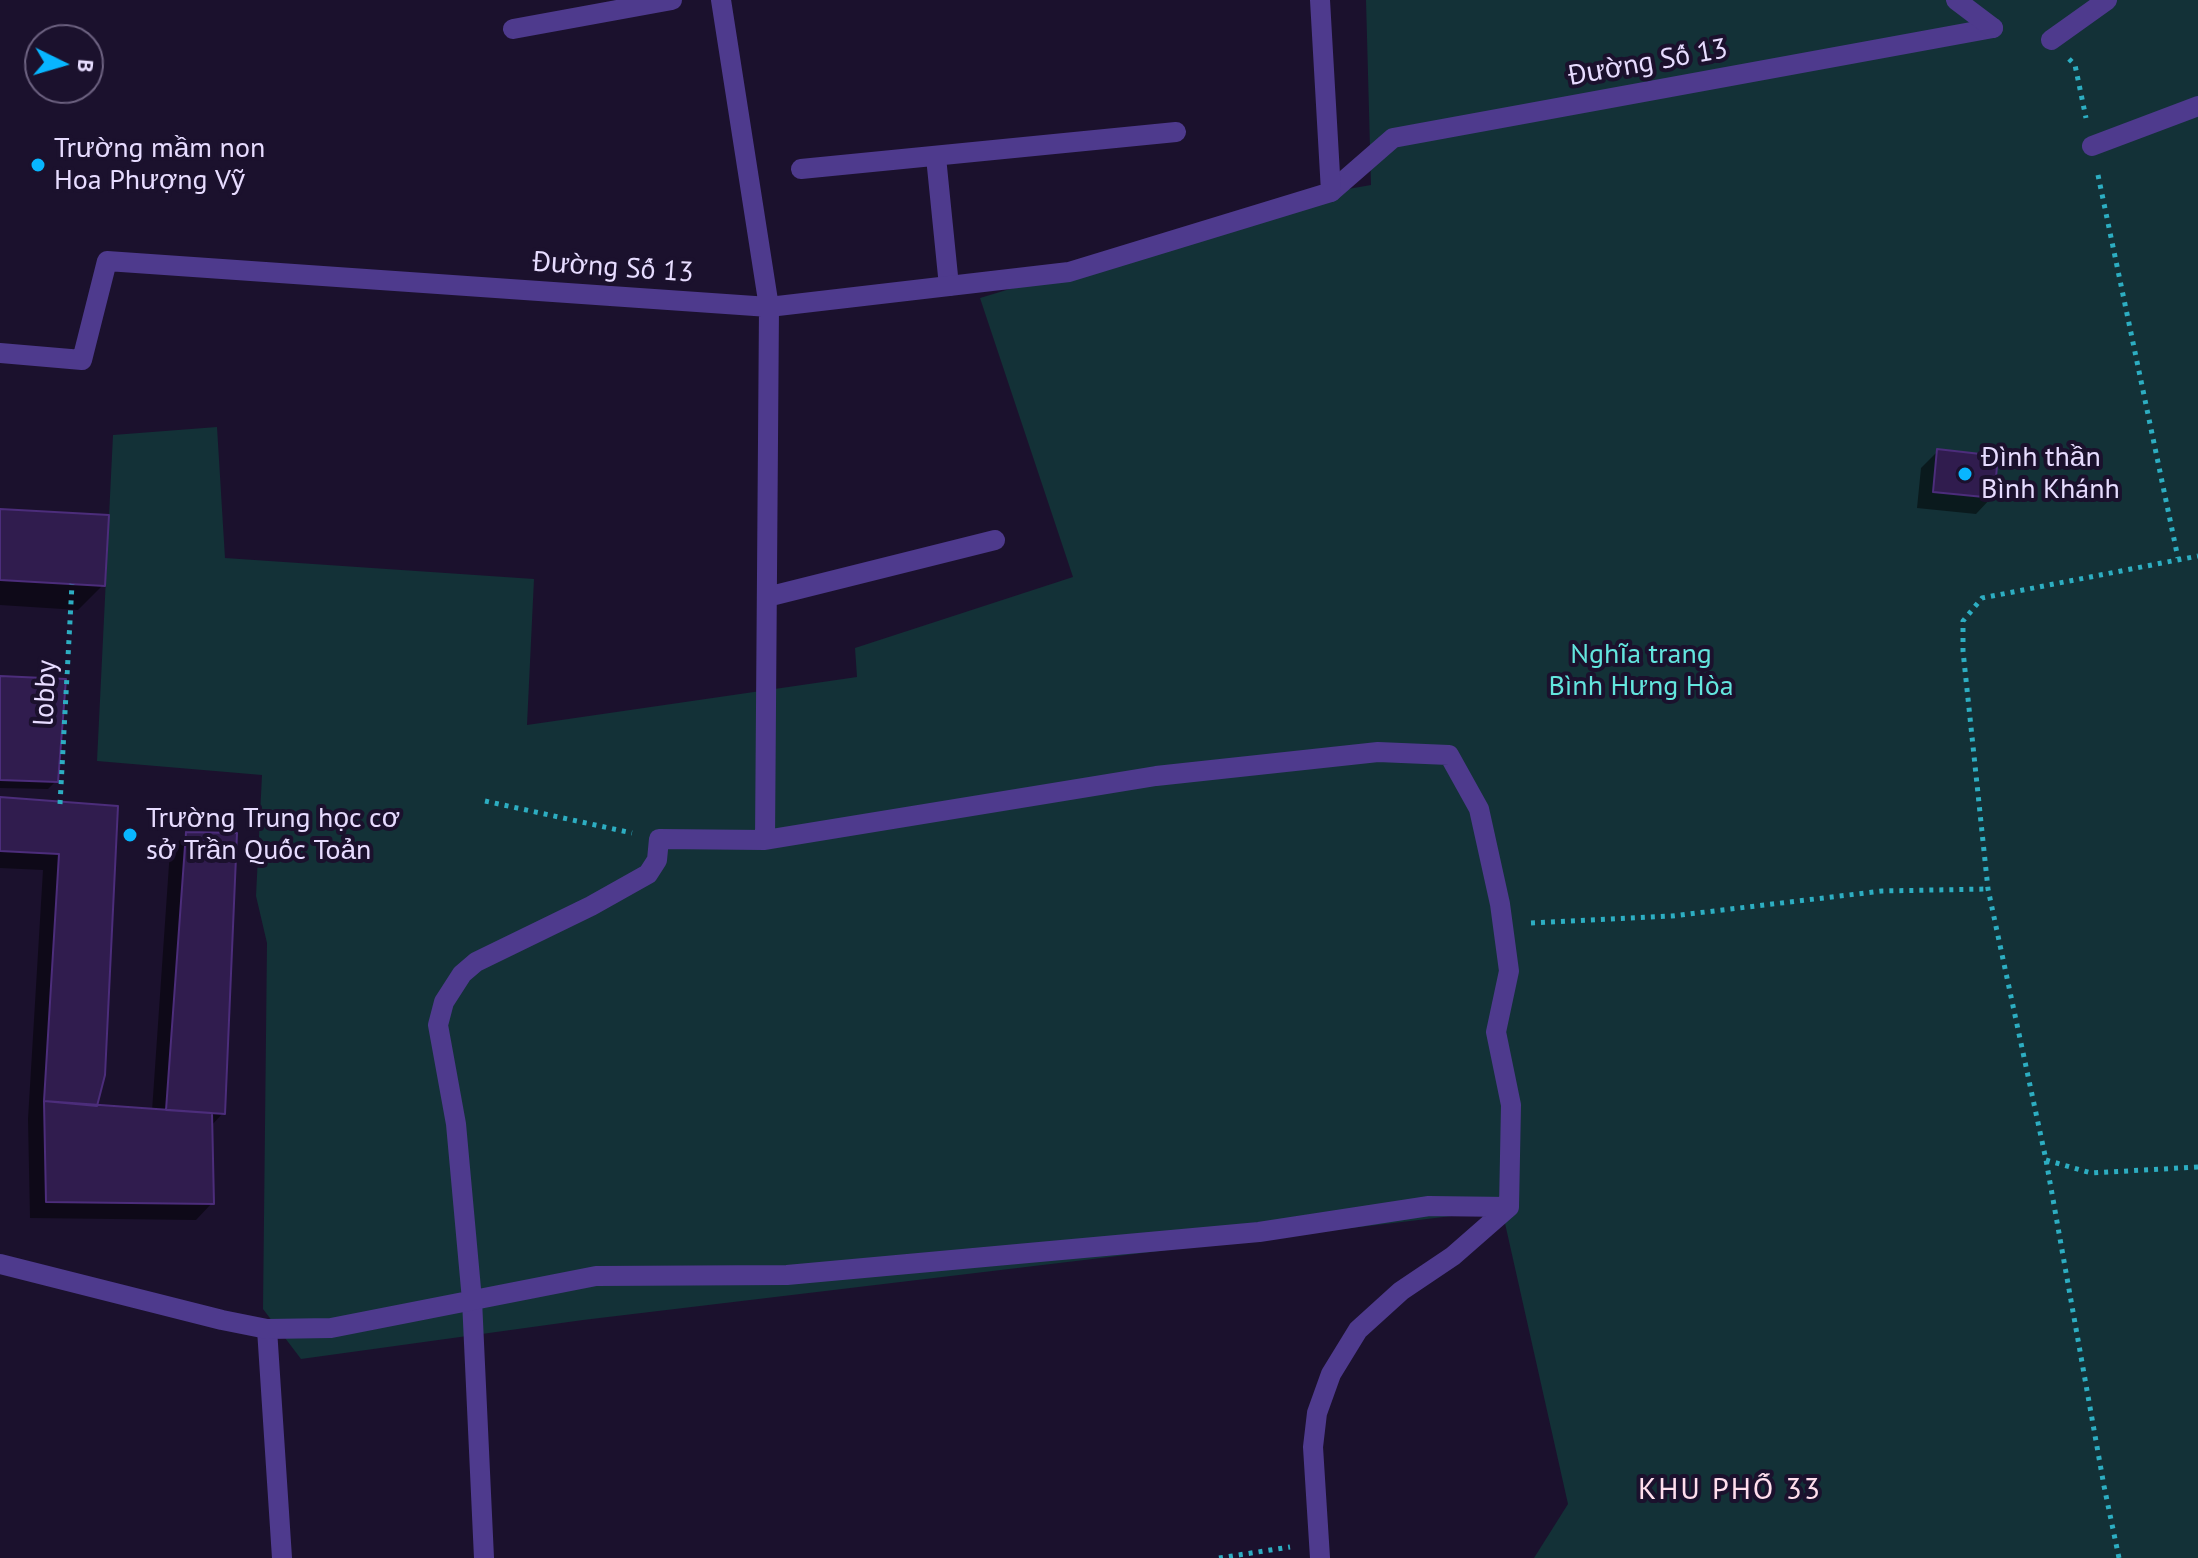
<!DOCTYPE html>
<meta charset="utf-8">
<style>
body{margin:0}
#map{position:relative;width:2198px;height:1558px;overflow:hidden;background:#1b112d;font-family:"PT Sans",sans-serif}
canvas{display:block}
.north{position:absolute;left:24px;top:24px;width:80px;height:80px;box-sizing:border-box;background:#1b112d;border:2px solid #6d6281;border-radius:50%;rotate:95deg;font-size:22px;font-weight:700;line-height:32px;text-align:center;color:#e7dcff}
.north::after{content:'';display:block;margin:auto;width:28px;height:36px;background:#08b6ff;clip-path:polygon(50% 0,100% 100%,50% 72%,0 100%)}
</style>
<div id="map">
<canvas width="2198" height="1558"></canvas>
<div class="north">B</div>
</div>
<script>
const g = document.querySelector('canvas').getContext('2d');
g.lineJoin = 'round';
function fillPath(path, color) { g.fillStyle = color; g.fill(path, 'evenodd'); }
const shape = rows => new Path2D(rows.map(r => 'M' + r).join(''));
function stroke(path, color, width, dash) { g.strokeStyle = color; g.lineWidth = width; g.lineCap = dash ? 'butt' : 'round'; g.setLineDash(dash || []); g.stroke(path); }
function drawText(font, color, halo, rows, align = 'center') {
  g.font = font + ' "PT Sans",sans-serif'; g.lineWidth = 8; g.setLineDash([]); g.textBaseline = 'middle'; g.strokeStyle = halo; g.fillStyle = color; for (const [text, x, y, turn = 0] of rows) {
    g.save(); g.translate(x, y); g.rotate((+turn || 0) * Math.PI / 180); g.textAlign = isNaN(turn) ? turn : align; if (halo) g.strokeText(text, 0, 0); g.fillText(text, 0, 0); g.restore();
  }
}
const green = shape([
 [1366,0,2198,0,2198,1558,1534,1558,1568,1504,1502,1210,583,1320,301,1359,263,1309,267,943,256,896,262,775,97,761,113,435,217,427,225,558,534,579,527,725,857,677,855,648,1073,577,980,298,1331,192,1371,185]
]);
const shadow = shape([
 [1938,451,1992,497,1976,514,1917,508,1921,468],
 [0,511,103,585,78,610,0,605],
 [0,678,56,781,48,789,0,788],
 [0,799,116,808,95,1107,152,1111,170,850,186,834,223,1113,211,1126,212,1203,196,1220,30,1218,28,1119,43,870,0,868]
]);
const building = shape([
 [1937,449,1998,456,1994,498,1933,492,1937,449],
 [0,509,109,515,105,586,0,580,0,509],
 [0,676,66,679,58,782,0,780,0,676],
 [0,797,118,806,105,1075,97,1106,44,1101,59,854,0,851,0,797],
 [186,832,237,833,225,1114,166,1110,186,832],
 [44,1101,212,1113,214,1204,46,1202,44,1101]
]);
const path = shape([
 [2069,59,2075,65,2086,118],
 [2098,175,2178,558],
 [485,801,632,833],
 [60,804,72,584],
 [1531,923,1672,916,1882,891,1988,889],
 [2046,1160,2091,1173,2198,1167],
 [1219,1558,1290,1547],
 [2119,1558,2104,1486,2046,1160,1988,889,1963,651,1963,621,1982,598,2198,556]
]);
const lane = shape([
 [2051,40,2107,0],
 [2092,146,2198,106],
 [936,157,949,286],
 [801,169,1176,132],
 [1331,192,1393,138,1993,28],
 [472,1300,484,1558],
 [267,1329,282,1558]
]);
const street = shape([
 [721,0,769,307,1069,272,1331,192,1320,0],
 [1956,0,1993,28],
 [513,29,672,0],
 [0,353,82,360,107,261,769,307,765,840],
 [767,597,995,540],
 [0,1264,222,1320,267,1329,331,1328,596,1276,787,1275,1259,1232,1429,1206,1509,1207],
 [472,1300,456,1124,438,1025,444,1002,462,974,476,962,591,906,648,874,657,860,659,839,765,840,1156,776,1378,752,1449,755,1479,809,1500,904,1509,971,1496,1032,1511,1105,1509,1207,1453,1256,1401,1291,1358,1330,1331,1374,1317,1413,1313,1447,1320,1558]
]);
const markers = [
 [38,165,8,"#08b6ff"],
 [1965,474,8,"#08b6ff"],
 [130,835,8,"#08b6ff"]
];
const streetNames = [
 ["Đường Số 13",1648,63,-10],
 ["Đường Số 13",613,268,4],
 ["lobby",46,693,-87]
];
const poiNames = [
 ["Trường mầm non",54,149],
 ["Hoa Phượng Vỹ",54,181],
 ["Đình thần",1981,458],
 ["Bình Khánh",1981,490],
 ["Trường Trung học cơ",146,819],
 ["sở Trần Quốc Toản",146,851]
];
const parkNames = [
 ["Nghĩa trang",1641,655],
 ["Bình Hưng Hòa",1641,687]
];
const neighbourhoodNames = [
 ["KHU PHỐ 33",1730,1490]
];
fillPath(green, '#133137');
fillPath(shadow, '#0007');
fillPath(building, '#301c4e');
stroke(building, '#4c2d7b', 2);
stroke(path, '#2daec2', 5, [4, 6]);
stroke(lane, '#4e3a8d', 20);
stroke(street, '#4e3a8d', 20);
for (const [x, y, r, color] of markers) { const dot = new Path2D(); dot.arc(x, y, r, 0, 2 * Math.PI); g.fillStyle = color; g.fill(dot); stroke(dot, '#1b112d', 3); }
drawText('28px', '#e7dcff', '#1b112d', streetNames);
drawText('28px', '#e7dcff', '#1b112d', poiNames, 'left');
drawText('28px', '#63e5de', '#1b112d', parkNames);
g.letterSpacing = '2px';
drawText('30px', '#ffdeed', '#1b112d', neighbourhoodNames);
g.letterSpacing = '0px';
</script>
